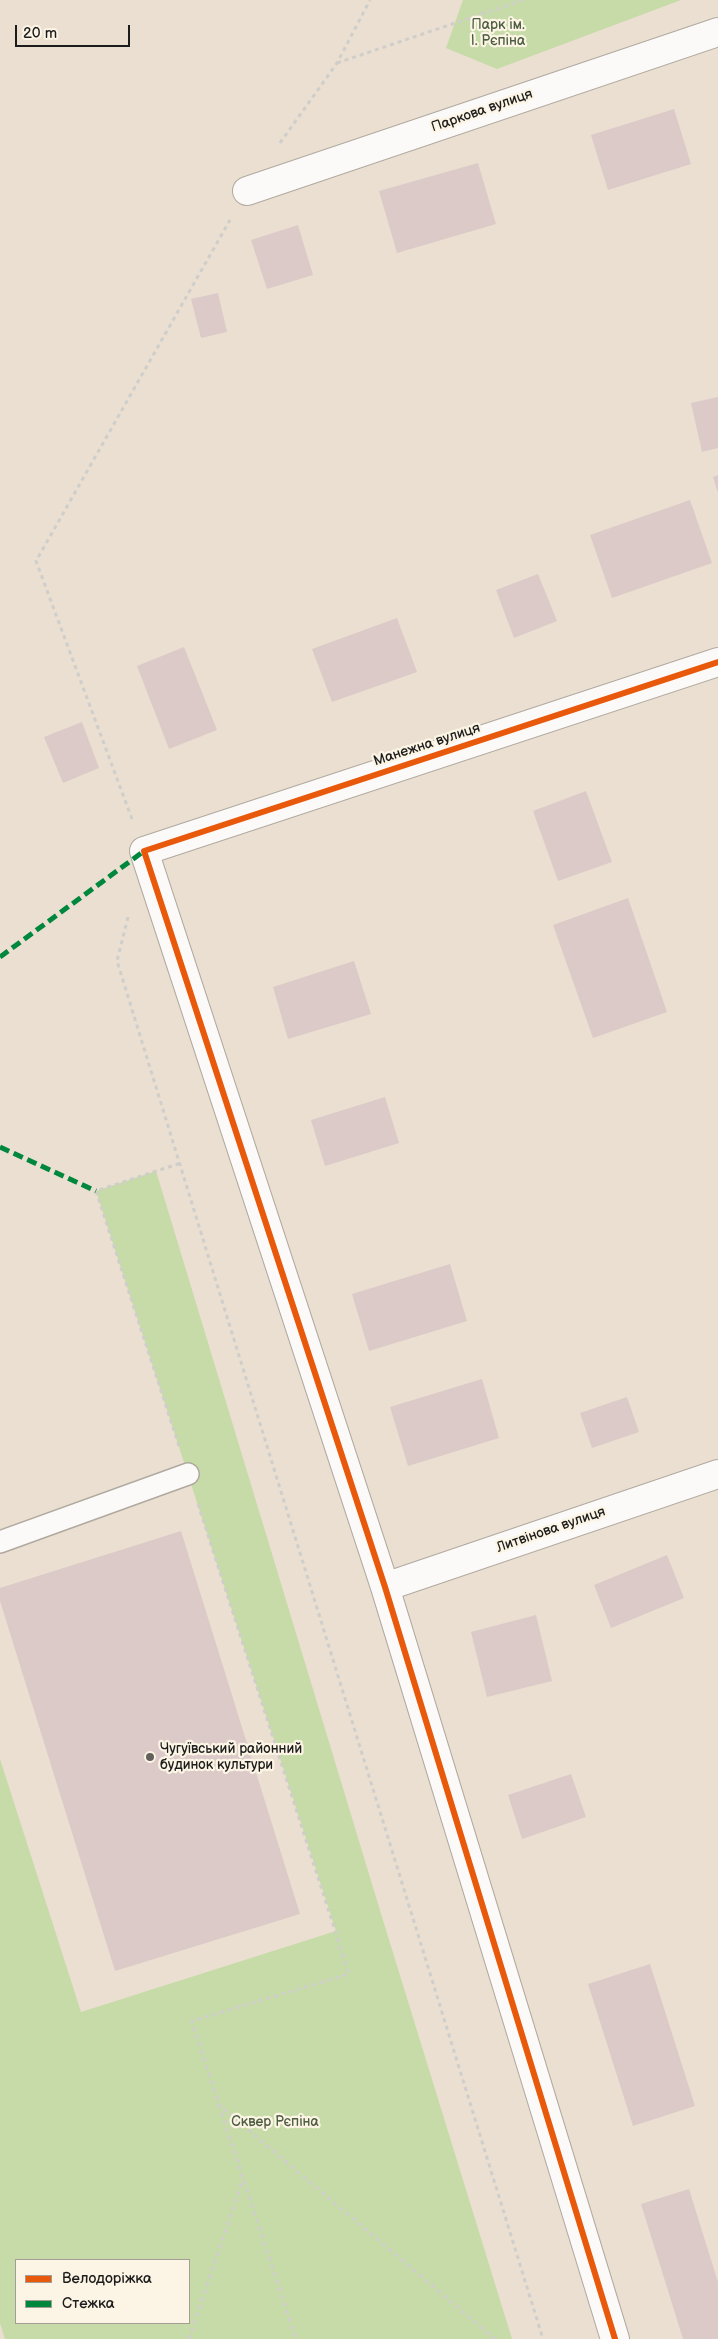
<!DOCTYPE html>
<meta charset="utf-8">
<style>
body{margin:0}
#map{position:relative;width:718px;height:2339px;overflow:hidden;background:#eadfd0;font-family:"Balsamiq Sans",sans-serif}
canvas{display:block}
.legend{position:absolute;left:15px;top:2259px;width:175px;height:65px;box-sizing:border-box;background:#fcf5e5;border:1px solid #a29e95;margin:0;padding:6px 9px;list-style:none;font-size:15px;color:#1c1c1c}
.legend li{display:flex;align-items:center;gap:10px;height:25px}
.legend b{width:25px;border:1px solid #a29e95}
.scale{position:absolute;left:15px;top:25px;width:115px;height:22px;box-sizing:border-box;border:2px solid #1c1c1c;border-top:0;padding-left:6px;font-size:15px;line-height:18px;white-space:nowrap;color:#1c1c1c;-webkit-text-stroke:4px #fcf5e5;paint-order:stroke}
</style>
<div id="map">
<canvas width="718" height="2339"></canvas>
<ul class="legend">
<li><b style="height:6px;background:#e8590c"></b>Велодоріжка</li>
<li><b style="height:6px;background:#00873e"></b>Стежка</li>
</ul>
<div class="scale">20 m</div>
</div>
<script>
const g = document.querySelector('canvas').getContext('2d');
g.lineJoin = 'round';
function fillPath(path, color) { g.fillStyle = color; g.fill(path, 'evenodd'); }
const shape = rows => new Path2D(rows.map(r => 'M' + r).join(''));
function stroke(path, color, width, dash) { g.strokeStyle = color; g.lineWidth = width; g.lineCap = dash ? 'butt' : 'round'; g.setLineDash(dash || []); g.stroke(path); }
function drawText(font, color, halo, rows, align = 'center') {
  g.font = font + ' "Balsamiq Sans",sans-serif'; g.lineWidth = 4.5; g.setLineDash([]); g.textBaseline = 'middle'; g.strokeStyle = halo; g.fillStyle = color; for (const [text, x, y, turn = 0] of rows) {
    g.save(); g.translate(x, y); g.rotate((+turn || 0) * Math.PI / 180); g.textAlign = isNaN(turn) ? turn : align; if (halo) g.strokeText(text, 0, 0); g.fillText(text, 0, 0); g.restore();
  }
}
const green = shape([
 [463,0,681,0,497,69,446,48],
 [156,1171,382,1917,512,2339,5,2339,0,2323,0,1759,81,2012,336,1931,96,1191],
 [16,2260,189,2260,189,2323,16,2323]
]);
const building = shape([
 [674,109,691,164,608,190,591,135],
 [478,163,496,224,397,253,379,191],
 [298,225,313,275,267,289,251,240],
 [218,293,227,332,201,338,191,299],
 [718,397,718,448,702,452,691,403],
 [718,475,718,493,713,477],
 [690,500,712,563,612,598,590,535],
 [538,574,557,621,514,638,496,590],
 [397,618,417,672,332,702,312,649],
 [184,647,217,730,169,749,137,666],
 [82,722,99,768,63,783,44,737],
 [586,791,612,862,558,881,533,811],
 [628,898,667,1012,593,1038,553,925],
 [354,961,371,1014,288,1039,273,987],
 [385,1097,399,1143,325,1166,311,1120],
 [450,1264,467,1321,369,1351,352,1294],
 [482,1379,499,1438,408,1466,390,1407],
 [627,1397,639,1432,592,1448,580,1413],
 [181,1531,300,1914,115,1971,0,1601,0,1588],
 [667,1555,684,1598,611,1628,594,1585],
 [536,1615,552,1681,487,1697,471,1632],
 [571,1774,586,1817,522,1839,508,1795],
 [650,1964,695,2106,633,2126,588,1984],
 [689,2189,718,2282,718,2339,683,2339,641,2204]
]);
const path = shape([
 [337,63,523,0],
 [280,143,337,63,370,0],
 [132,819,36,561,230,220],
 [128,917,117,961,543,2339],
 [179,1446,96,1191,181,1163],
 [198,1504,349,1974,192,2021,219,2105,495,2339],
 [219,2105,296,2339],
 [189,2339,243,2179]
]);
const lane = shape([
 [0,1542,188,1474]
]);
const street = shape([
 [247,191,718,32],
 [385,1587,718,1474],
 [615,2339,385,1587,144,851,718,662]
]);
const quiet = shape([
 [0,957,144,851],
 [0,1147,96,1191]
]);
const cycleway = shape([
 [615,2339,385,1587,144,851,718,662]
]);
const markers = [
 [150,1757,5,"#64605b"]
];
const parkNames = [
 ["Парк ім.",498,25],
 ["І. Рєпіна",498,41],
 ["Сквер Рєпіна",275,2122]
];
const streetNames = [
 ["Паркова вулиця",482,111,-19],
 ["Манежна вулиця",427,745,-18],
 ["Литвінова вулиця",551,1530,-19]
];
const poiNames = [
 ["Чугуївський районний",160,1749],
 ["будинок культури",160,1765]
];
fillPath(green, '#c6dba7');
fillPath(building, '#dccac9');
stroke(lane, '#b0a9a0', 24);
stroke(street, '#b0a9a0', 30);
stroke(path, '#d0ceca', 3, [4, 4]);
stroke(lane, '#fcfaf8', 21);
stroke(street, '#fcfaf8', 28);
stroke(quiet, '#00873e', 5, [10, 5]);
stroke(cycleway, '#e8590c', 6);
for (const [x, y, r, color] of markers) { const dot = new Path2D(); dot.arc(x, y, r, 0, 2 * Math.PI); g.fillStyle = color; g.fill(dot); stroke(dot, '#fcf5e5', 2); }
drawText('14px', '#4d5d41', '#fcf5e5', parkNames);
drawText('14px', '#1c1c1c', '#fcf5e5', streetNames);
drawText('14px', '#1c1c1c', '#fcf5e5', poiNames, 'left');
</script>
